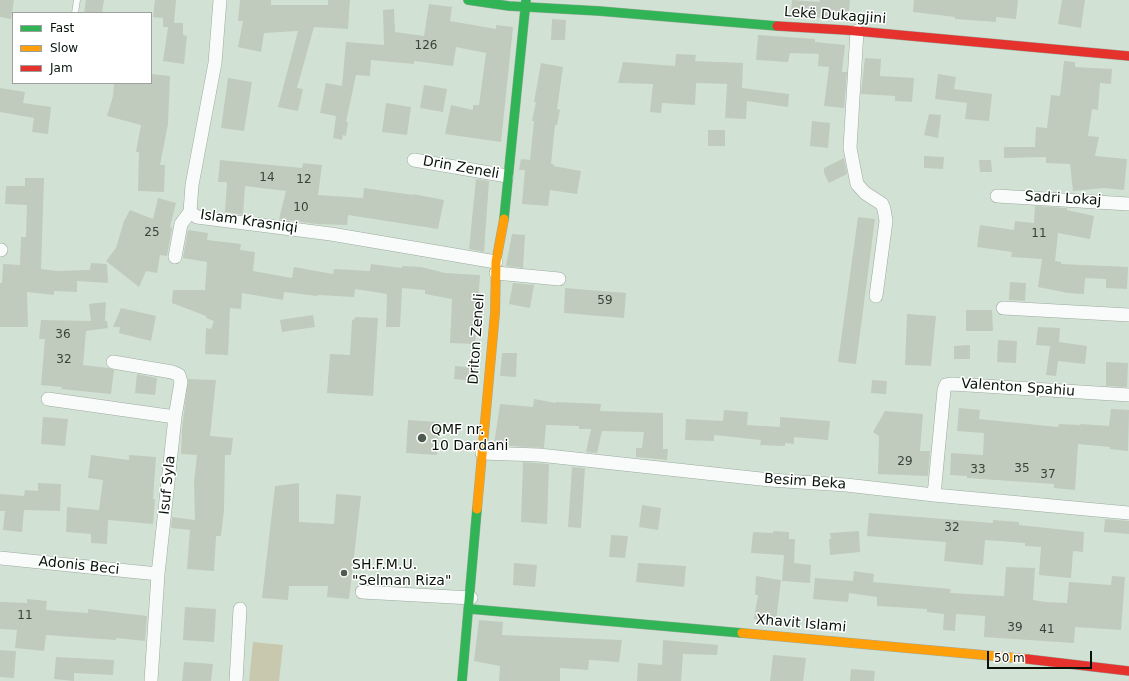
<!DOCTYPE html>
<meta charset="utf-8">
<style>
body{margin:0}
#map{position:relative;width:1129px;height:681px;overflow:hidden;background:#d1e2d4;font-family:"DejaVu Sans",sans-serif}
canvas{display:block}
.legend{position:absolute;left:12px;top:12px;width:140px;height:72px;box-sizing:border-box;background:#fff;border:1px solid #9ca19d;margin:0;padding:5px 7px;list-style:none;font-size:12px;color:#08130a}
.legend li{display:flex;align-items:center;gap:8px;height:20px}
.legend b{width:20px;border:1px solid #9ca19d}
.scale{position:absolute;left:987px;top:651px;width:105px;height:18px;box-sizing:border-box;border:2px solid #08130a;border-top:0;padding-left:5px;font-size:12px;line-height:14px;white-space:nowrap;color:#08130a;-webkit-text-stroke:3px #fff;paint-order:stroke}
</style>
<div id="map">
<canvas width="1129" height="681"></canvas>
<ul class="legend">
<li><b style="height:5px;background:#30b455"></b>Fast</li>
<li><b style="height:5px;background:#ff9f0a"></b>Slow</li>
<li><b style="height:5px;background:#e5322d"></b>Jam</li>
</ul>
<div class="scale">50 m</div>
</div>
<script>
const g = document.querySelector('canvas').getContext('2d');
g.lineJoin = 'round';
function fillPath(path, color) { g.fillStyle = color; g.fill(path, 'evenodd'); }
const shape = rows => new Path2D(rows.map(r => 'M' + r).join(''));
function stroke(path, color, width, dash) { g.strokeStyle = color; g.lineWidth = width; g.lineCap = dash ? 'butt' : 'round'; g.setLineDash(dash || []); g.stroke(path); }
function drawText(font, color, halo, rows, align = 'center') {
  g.font = font + ' "DejaVu Sans",sans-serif'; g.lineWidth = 3; g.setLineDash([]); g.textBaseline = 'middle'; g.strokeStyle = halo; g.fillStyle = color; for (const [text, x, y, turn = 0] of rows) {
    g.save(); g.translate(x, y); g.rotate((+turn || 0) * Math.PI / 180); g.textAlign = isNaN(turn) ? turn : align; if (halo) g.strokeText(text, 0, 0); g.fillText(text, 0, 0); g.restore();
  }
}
const green = shape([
 [253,642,283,645,279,681,249,681]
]);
const building = shape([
 [0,0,14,0,11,19,0,17],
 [86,0,104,0,102,13,84,13],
 [155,0,176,0,174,23,183,23,183,35,187,36,184,64,163,61,168,27,163,27,163,18,153,17],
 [240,0,271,0,271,5,328,5,328,0,350,0,348,29,314,27,297,88,303,89,298,111,278,107,298,31,264,33,261,52,238,47,243,21,238,21],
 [792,0,819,2,820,0,850,0,848,19,805,17,806,13,791,13],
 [914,0,1018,0,1016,19,996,17,996,22,955,19,955,17,913,12],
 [1062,0,1085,0,1081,28,1058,24],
 [429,4,452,7,450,21,496,29,496,25,513,27,501,142,445,134,451,105,473,110,473,105,479,105,486,53,456,47,453,66,414,61,414,64,371,60,370,76,356,75,346,122,348,122,346,136,343,135,342,140,333,138,336,116,320,113,326,83,342,86,346,42,384,45,383,10,394,9,395,32,424,36],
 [552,19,566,20,565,40,551,40],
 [758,35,815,39,815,42,845,45,842,72,847,72,844,108,824,106,829,67,818,66,819,54,790,53,788,62,756,60],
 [676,54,696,55,695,61,743,63,742,88,789,94,788,107,747,101,746,119,725,118,727,84,696,83,695,105,662,103,661,113,650,112,653,84,618,83,623,62,675,66],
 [865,58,881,59,880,76,914,78,912,102,895,101,895,96,861,94],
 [1064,61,1075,62,1075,67,1112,69,1111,84,1100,83,1098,110,1092,109,1088,136,1099,137,1095,156,1127,159,1124,190,1104,188,1073,191,1070,164,1046,163,1046,157,1004,158,1004,147,1035,147,1036,127,1047,128,1051,95,1060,96],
 [541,63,563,67,557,109,560,110,557,125,555,125,551,164,554,164,553,166,581,171,577,194,550,190,548,206,522,204,525,170,519,170,521,159,530,160,534,121,532,121,536,102,534,102],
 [151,74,170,76,168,124,160,165,165,165,164,192,138,191,139,152,136,152,141,125,107,116,113,96,114,83,151,83],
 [938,74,956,77,954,89,992,94,989,121,965,119,967,103,935,99],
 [228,78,252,82,244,131,221,128],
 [424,85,447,89,443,112,420,108],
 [0,88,25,92,23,103,51,107,48,134,32,132,34,118,0,112],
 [386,103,411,107,407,135,382,132],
 [929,114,941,115,938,138,924,135],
 [812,121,830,123,828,148,810,146],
 [708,130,725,130,725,146,708,146],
 [924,156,944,157,943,169,924,168],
 [844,158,847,174,829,183,824,173,824,168],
 [220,160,302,168,303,163,322,165,318,195,363,198,364,188,413,195,413,194,444,200,438,229,348,215,347,225,316,224,279,219,286,191,245,186,243,215,225,212,227,182,218,182],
 [979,160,991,160,992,172,980,172],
 [25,178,44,178,41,269,57,271,90,270,91,263,107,264,108,283,77,281,77,292,54,291,54,295,27,292,28,327,0,327,0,283,2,283,3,264,20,265,21,237,26,237,27,205,5,204,6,186,25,186],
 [476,179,489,181,484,252,469,249],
 [158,198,176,203,170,227,172,228,167,256,160,255,157,273,146,271,139,287,106,261,116,248,124,221,130,210,153,219],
 [1035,206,1067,208,1067,210,1094,216,1090,239,1058,233,1055,261,1061,262,1061,264,1128,267,1127,289,1106,288,1106,279,1085,278,1084,294,1068,293,1038,287,1042,259,1011,257,1012,252,977,247,980,225,1014,230,1015,221,1034,223],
 [858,217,875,219,856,364,838,362],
 [188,230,208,233,207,240,241,244,240,250,255,252,253,271,292,278,294,267,333,274,334,269,370,271,371,264,402,268,402,266,421,267,445,273,480,275,475,344,450,343,452,299,425,294,425,290,402,288,400,327,386,327,387,294,355,289,354,297,318,295,317,296,284,292,283,300,242,293,241,309,230,308,228,355,205,354,206,328,211,329,214,321,206,318,206,316,172,303,173,290,205,290,207,262,183,258],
 [512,234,525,235,523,268,506,266],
 [1010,282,1026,283,1025,301,1009,300],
 [513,283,534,285,530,308,509,304],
 [565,288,626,293,624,318,564,313],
 [106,302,105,321,107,321,108,328,86,331,83,365,108,368,114,370,111,394,61,389,62,387,41,385,45,339,39,339,41,320,91,321,89,304],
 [121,308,156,316,151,341,119,333,120,327,113,327],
 [966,310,992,310,993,331,966,331],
 [907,314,936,316,931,366,905,365],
 [313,315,315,327,282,332,280,320],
 [355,317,378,318,373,396,327,393,330,354,350,355,352,320,355,319],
 [1038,327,1060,328,1059,342,1087,346,1085,364,1058,361,1056,376,1046,375,1050,346,1036,345],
 [998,340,1017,341,1016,363,997,362],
 [970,345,970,359,954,359,954,346],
 [502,353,517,353,516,377,500,376],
 [1106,362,1128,363,1127,387,1106,386],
 [455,366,476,368,474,381,454,379],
 [137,374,157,378,155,395,135,393],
 [188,379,216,380,210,436,233,438,231,455,225,455,224,510,221,536,216,536,214,571,187,569,190,530,171,528,172,517,195,520,194,482,197,455,181,454,182,429],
 [872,380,887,381,886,394,871,393],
 [534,399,556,403,556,402,601,404,600,411,663,413,663,449,668,449,667,460,636,457,636,448,642,448,644,432,602,431,597,453,586,452,591,429,579,429,579,426,546,425,544,448,494,445,500,404,533,407],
 [959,408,980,410,979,419,1058,427,1059,424,1080,425,1081,424,1109,426,1111,409,1129,410,1128,451,1110,449,1110,447,1078,444,1075,490,1054,488,1054,484,967,478,967,476,950,475,951,453,983,455,984,433,957,431],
 [724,410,748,412,747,425,780,427,780,417,830,421,828,440,794,437,794,444,785,443,785,446,760,445,761,440,714,435,714,441,685,440,686,419,723,421],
 [885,411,923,414,920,451,930,451,928,476,878,474,879,436,873,432],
 [43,417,68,419,65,446,41,444],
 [408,420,439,422,437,455,406,453],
 [91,455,129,460,129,455,156,457,153,499,155,499,153,524,108,520,107,544,91,543,91,534,66,532,67,507,99,510,103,480,88,478],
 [523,462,549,464,547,524,521,522],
 [572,467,585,468,581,528,568,527],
 [38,483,61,484,60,511,24,510,22,532,3,530,5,511,0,511,0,494,24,496,25,490,38,491],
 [299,483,299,522,334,524,336,494,361,496,349,599,327,597,328,586,289,586,288,600,262,598,275,486],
 [642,505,661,508,658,530,639,527],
 [869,513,993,523,993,520,1019,522,1019,525,1084,532,1083,552,1073,551,1071,578,1039,575,1041,547,1025,546,1025,543,985,540,983,565,944,561,946,542,867,536],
 [1105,519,1129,521,1129,534,1104,532],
 [773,531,789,532,789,539,795,539,794,563,811,565,810,583,782,581,784,555,751,553,753,532,773,533],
 [859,531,860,552,830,555,829,539,831,539,830,533],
 [611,535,628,536,625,558,609,557],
 [514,563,537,565,535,587,513,585],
 [638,563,686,566,684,587,636,582],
 [1006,567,1035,568,1033,600,1045,602,1067,603,1069,582,1111,585,1112,576,1125,577,1121,630,1075,627,1074,643,984,637,985,616,956,614,955,631,943,630,944,614,927,612,927,609,877,606,877,597,849,593,848,602,813,599,815,578,853,581,854,571,874,574,873,582,951,589,950,593,1004,596],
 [756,576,781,580,776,622,754,619,758,595,755,595],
 [27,599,47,601,46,610,88,613,88,609,147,616,145,641,116,638,116,640,46,635,44,651,15,648,17,630,0,629,0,602,27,603],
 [185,607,216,609,214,642,183,640],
 [479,620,503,622,502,635,622,640,619,662,589,660,588,670,560,668,560,681,499,681,500,666,474,661],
 [663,640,718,645,717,655,683,654,681,681,637,681,638,663,662,665],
 [0,650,16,651,14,678,0,677],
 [773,655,806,658,803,681,770,681],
 [56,657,114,660,113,675,74,673,74,681,54,679],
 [184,662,213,664,211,681,182,681],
 [851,669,875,671,874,681,850,681]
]);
const lane = shape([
 [75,13,77,0]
]);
const street = shape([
 [220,0,215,63,192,185,190,212,197,217,331,234,496,262],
 [857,31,850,148,857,184,865,193,882,204,884,209,886,221,876,296],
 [414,160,507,176],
 [997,196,1129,204],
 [0,250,1,250],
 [175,257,181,224,190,212],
 [496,273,559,279],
 [1003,308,1129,315],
 [113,362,172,372,179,375,181,382,175,417],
 [48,399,175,417,158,574,151,681],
 [482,453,539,455,770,480,846,485,934,495,1129,513],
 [934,495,944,390,946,385,952,384,1129,395],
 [0,558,158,574],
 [362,592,471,598],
 [236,681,240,609]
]);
const fast = shape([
 [468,0,509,6,599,11,777,26],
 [504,219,526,0],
 [470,609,742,633],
 [462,681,477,509]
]);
const slow = shape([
 [477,509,495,313,496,262,504,219],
 [742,633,1027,659]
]);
const jam = shape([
 [777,26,845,30,1129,56],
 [1027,659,1129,671]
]);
const markers = [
 [422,438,5,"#4e5b51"],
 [344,573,4,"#4e5b51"]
];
const numberNames = [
 ["126",426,46],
 ["14",267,178],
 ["12",304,180],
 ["10",301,208],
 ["25",152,233],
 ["11",1039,234],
 ["59",605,301],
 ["36",63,335],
 ["32",64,360],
 ["29",905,462],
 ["35",1022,469],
 ["33",978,470],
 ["37",1048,475],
 ["32",952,528],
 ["11",25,616],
 ["39",1015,628],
 ["41",1047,630]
];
const streetNames = [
 ["Lekë Dukagjini",835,16,4],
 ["Drin Zeneli",461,168,10],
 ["Sadri Lokaj",1063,199,3],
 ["Islam Krasniqi",249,222,8],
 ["Driton Zeneli",477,339,-86],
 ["Valenton Spahiu",1018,388,4],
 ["Besim Beka",805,482,4],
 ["Isuf Syla",168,485,-84],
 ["Adonis Beci",79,566,6],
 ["Xhavit Islami",801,624,5]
];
const poiNames = [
 ["QMF nr.",431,430],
 ["10 Dardani",431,446],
 ["SH.F.M.U.",352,565],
 ["\"Selman Riza\"",352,581]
];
fillPath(green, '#c8c8af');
fillPath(building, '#c0cabd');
stroke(lane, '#9ca99f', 7);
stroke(street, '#9ca99f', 14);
stroke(fast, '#9ca99f', 10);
stroke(slow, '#9ca99f', 10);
stroke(jam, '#9ca99f', 10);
stroke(lane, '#f8fbf9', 6);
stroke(street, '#f8fbf9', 13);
stroke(fast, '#30b455', 9);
stroke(slow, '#ff9f0a', 9);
stroke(jam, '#e5322d', 9);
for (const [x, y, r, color] of markers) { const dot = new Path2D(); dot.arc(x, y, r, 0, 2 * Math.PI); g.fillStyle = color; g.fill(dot); stroke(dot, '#fff', 1.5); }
drawText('12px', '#384338', null, numberNames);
drawText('14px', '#08130a', '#fff', streetNames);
drawText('14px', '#08130a', '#fff', poiNames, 'left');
</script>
